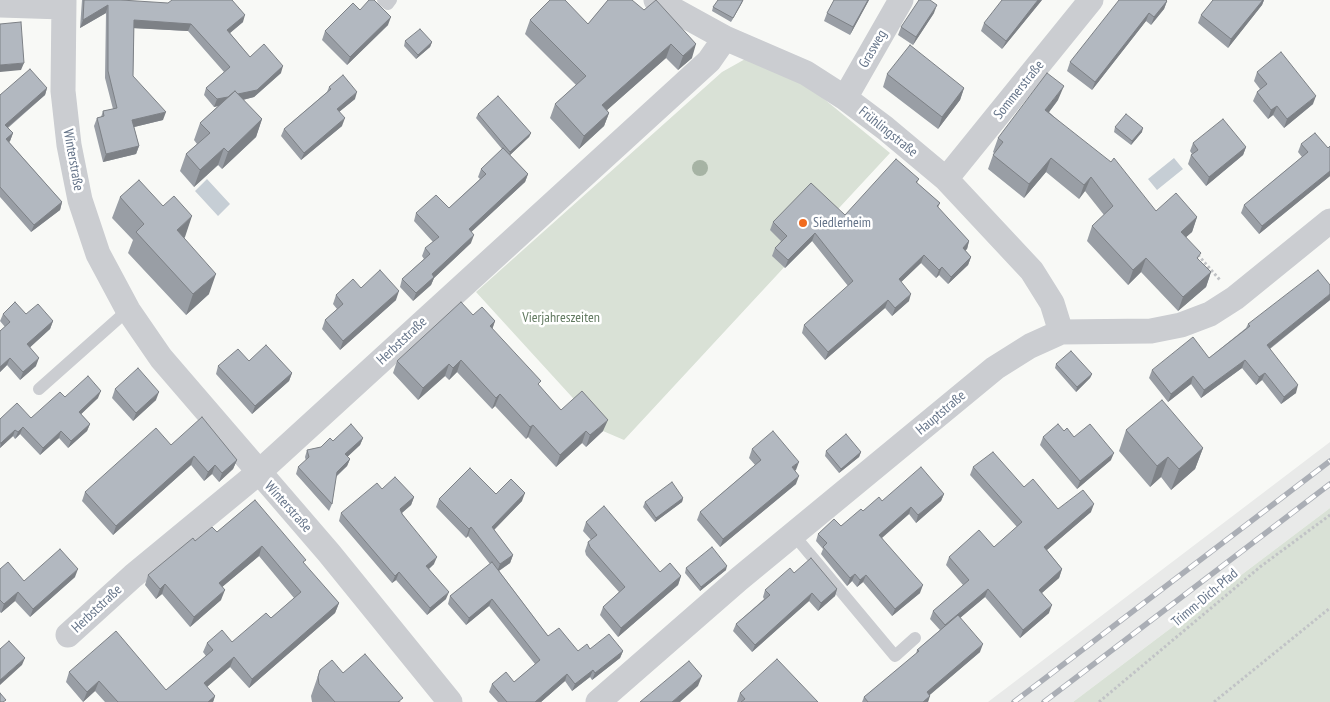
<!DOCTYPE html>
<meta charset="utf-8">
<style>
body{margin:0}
canvas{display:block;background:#f8f9f6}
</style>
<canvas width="1330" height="702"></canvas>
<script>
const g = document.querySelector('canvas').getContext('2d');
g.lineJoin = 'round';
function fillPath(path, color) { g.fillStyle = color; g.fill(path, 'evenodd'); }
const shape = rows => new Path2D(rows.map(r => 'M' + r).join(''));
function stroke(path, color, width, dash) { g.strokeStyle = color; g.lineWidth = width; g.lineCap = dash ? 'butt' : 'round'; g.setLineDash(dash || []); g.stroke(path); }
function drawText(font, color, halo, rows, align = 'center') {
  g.font = font + ' "PT Sans Narrow",sans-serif'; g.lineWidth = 5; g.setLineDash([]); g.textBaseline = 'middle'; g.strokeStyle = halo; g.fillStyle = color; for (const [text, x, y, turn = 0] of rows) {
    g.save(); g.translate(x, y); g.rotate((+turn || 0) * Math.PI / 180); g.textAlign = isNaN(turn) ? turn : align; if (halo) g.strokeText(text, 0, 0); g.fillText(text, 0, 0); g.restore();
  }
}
const built = shape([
 [1330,442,1330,508,1073,702,988,702]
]);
const green = shape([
 [747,58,807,85,890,153,624,440,603,431,476,292,722,72],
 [1330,508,1330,702,1073,702]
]);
const water = shape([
 [1174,158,1183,169,1157,190,1148,179],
 [207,179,230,204,218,216,195,191]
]);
const path = shape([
 [1198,255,1220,280],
 [1099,702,1260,567,1330,515],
 [1214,702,1330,608]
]);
const service = shape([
 [383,0,388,4,391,0],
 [39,389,128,310],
 [793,534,895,656,915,638]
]);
const minor = shape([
 [64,0,63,91,69,145,80,200,98,254,128,310,161,358,329,553,450,702],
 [656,0,725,38,806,73,845,98,885,128,946,179,1032,271,1052,303,1061,332],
 [0,5,63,7],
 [845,98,901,0],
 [946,179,1091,0],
 [68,635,133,576,258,473,709,61,725,38],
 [598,702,739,579,995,368,1030,346,1061,332,1151,331,1181,325,1210,314,1235,298,1330,221]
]);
const rail = shape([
 [1014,702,1330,461],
 [1044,702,1330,484]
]);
const trees = [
 [700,168]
];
const wall = shape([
 [82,0,121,0,243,22,230,33,250,57,281,73,254,97,243,100,262,119,256,137,222,169,218,165,194,187,180,171,186,154,197,144,194,140,200,123,218,106,214,107,204,95,206,88,224,72,188,31,134,28,133,76,163,120,134,127,139,146,136,154,103,162,94,126,97,118,101,117,103,111,113,109,105,78,106,13,80,28],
 [608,0,692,58,678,70,666,58,607,110,609,113,604,126,579,149,550,118,555,104,576,85,525,34,530,20,588,24],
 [743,0,731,22,712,11,713,7],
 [869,0,850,35,824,21,827,13],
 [1042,0,1002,49,981,31,984,23],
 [1213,0,1264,0,1262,5,1228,48,1198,23,1201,15],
 [1167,1,1164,9,1151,25,1146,21,1092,90,1067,71,1070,62],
 [360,10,388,25,347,65,322,40,325,31],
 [934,13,913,45,898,35,901,27],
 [405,41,432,42,430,47,416,59,404,46],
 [1257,72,1313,104,1284,128,1273,115,1268,119,1253,101,1257,92,1260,89,1254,81],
 [887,74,964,88,960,100,938,129,883,87],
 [329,87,355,99,339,112,342,126,301,160,281,136,284,129,327,92],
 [47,88,45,95,8,128,13,133,10,141,9,142,62,202,60,210,31,232,0,197,0,95],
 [1058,100,1049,112,1156,211,1197,217,1192,232,1186,237,1199,260,1211,272,1206,287,1178,311,1141,272,1128,285,1087,241,1092,226,1104,215,1085,191,1079,199,1046,172,1024,198,988,169,993,155,994,153,993,152,998,138],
 [478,114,531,133,529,137,510,155,528,174,525,182,471,232,471,243,434,278,431,285,413,301,400,287,402,279,424,259,422,256,425,248,433,242,414,221,416,213,449,208,480,179,478,177,481,169,502,149,476,118],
 [1115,127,1142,132,1131,145,1114,132],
 [1193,143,1246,147,1243,155,1206,186,1188,164,1191,155,1192,154,1190,151],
 [1301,144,1328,148,1330,146,1330,176,1259,234,1241,213,1244,205,1302,157,1298,152],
 [919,179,917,183,940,203,938,208,969,241,967,249,965,250,971,257,968,265,948,284,939,275,936,278,921,263,901,282,909,301,892,316,885,308,825,360,802,333,804,325,848,286,812,241,785,268,772,256,775,248,781,241,770,230,773,222,845,215],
 [120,197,185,237,184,238,209,294,186,315,128,253,133,240,112,218],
 [361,288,396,300,340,350,322,329,325,320,337,309,333,304,336,295],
 [1330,300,1270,349,1296,393,1281,404,1262,380,1256,385,1242,368,1201,398,1191,384,1168,402,1149,378,1152,370,1209,358,1246,328,1248,324],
 [3,314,26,314,53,321,50,329,30,347,36,366,20,380,7,365,0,372,0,331,5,327,0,321],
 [495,321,492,329,539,386,561,410,603,431,586,447,582,443,556,467,528,437,526,439,495,406,492,409,457,372,449,380,445,376,418,400,393,373,397,361],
 [249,361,292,373,289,381,252,414,216,374,218,366],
 [1056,364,1092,374,1090,378,1076,392,1055,368],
 [115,389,156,400,133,421,112,398],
 [65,397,98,398,81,414,90,424,87,431,68,448,59,438,40,455,20,434,15,439,13,436,0,448,0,419,31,418],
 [1126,430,1203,448,1195,469,1171,490,1161,477,1150,487,1119,451],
 [1064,431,1111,460,1077,489,1040,445,1043,437],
 [363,438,360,445,347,457,350,459,347,466,336,477,332,504,329,511,296,474,298,467,306,461,305,457,307,450,321,447,333,441],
 [171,445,237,460,233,469,219,482,212,474,204,481,191,465,113,535,82,501,85,492],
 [752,449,795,471,796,484,720,547,697,520,700,512,755,465,749,458],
 [826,451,861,452,859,457,839,473,825,456],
 [973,467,1024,487,1058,509,1091,512,1047,550,1062,569,1059,578,1042,593,1049,613,1020,638,985,597,960,618,980,652,929,695,928,702,862,702,864,697,916,654,917,650,940,630,930,619,933,611,963,585,946,565,949,557,994,547,1017,527,970,475],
 [382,489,414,497,411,505,402,513,434,564,429,569,446,599,427,615,396,580,392,583,339,521,341,513],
 [496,494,522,501,494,530,513,555,510,563,499,571,548,636,578,651,590,649,623,651,620,658,592,680,590,677,572,691,565,681,541,702,498,702,489,692,492,684,514,682,535,664,489,606,466,625,448,604,450,596,490,564,468,536,466,538,436,507,439,499],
 [944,494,941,501,916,523,909,514,882,538,920,593,892,616,863,582,857,587,852,581,847,586,821,554,823,549,816,541,818,534,841,526,863,511],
 [683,498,682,502,655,522,643,507,645,502],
 [255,500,304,564,339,603,335,613,249,688,230,667,207,687,215,696,213,702,105,702,95,691,83,702,66,682,69,672,166,690,206,656,203,652,207,643,232,642,271,618,294,598,259,556,222,587,221,600,190,627,162,594,156,599,145,585,148,575,195,541,217,532],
 [586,522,660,572,681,576,678,585,618,637,600,615,603,607,619,592,586,555,585,551,588,542,591,540,583,531],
 [686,568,726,570,700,591,685,573],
 [0,569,24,581,75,577,30,617,15,601,1,613,0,612],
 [837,589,835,596,818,611,809,601,752,652,733,631,736,624,764,599,763,597,765,590],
 [320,670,343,673,401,702,312,702,311,696],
 [740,693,818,702,737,702]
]);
const shadedWall = shape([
 [743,0,742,3,731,22,733,18],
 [868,0,869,0,850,35,853,27],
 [1038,0,1042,0,1002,49,1006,41],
 [1263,0,1264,0,1262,5,1228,48,1231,39],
 [1167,1,1164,9,1151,25,1154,17],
 [108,5,106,13,80,28,83,20],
 [937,5,934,13,913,45,916,37],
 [1149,13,1146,21,1092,90,1095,82],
 [245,15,243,22,224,38,227,30],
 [391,17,388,25,347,65,350,57],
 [134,20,191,24,188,31,131,28],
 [432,42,430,47,416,59,418,55],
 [671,44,666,58,597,119,602,105],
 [696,44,692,58,678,70,683,56],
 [24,63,21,70,0,72,0,65],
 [283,66,281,73,254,97,214,107,217,99],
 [1064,86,1058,100,1040,124,1045,110],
 [47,88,45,95,2,132,5,125],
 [964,88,960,100,938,129,942,117],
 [357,92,355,99,334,116,337,109],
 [1316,96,1313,104,1284,128,1287,119],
 [1277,106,1273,115,1268,119,1271,110],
 [166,112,163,120,130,128,132,120],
 [609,113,604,126,579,149,584,136],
 [345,118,342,126,301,160,304,153],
 [262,119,256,137,222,169,228,152],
 [1143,128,1142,132,1131,145,1132,141],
 [13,133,10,141,4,147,6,139],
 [531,133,529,137,509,156,510,152],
 [139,146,136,154,103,162,106,154],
 [1246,147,1243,155,1206,186,1209,177],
 [224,148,218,165,194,187,200,170],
 [1051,158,1046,172,1024,198,1029,184],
 [1330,171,1330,176,1259,234,1262,226],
 [528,174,525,182,466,237,469,229],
 [1091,177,1085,191,1079,199,1084,185],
 [62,202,60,210,31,232,34,225],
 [192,216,185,237,170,251,177,230],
 [1197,217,1192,232,1176,246,1181,232],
 [815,233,812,241,785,268,788,260],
 [474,235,471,243,434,278,431,285,413,301,416,293,432,274],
 [969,241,967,249,960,256,963,248],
 [924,255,921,263,896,287,899,279],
 [971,257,968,265,948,284,951,277],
 [1146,258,1141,272,1128,285,1133,270],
 [942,267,939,275,936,278,939,270],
 [1211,272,1206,287,1178,311,1183,297],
 [216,274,209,294,186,315,193,294],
 [399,291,396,300,340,350,343,341],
 [911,294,909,301,892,316,895,308],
 [1330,294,1330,300,1264,353,1267,345],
 [888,300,885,308,825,360,828,352],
 [53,321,50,329,25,352,27,344],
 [495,321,491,333,490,326],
 [10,358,7,365,0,372,0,367],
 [39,358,36,366,20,380,23,372],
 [461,360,457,372,449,380,453,368],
 [1245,360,1242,368,1201,398,1204,390],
 [449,364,445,376,418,400,423,388],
 [292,373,289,381,252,414,255,406],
 [1265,373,1262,380,1256,385,1259,377],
 [1092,374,1090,378,1076,392,1077,387],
 [1193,376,1191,384,1168,402,1171,394],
 [1298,385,1296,393,1281,404,1284,397],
 [101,391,98,398,76,419,79,412],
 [159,392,156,400,133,421,136,413],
 [500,394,495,406,492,409,496,398],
 [608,420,603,431,586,447,590,435],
 [90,424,87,431,68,448,71,441],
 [533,425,528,437,526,439,530,427],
 [23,427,20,434,15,439,18,432],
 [15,430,13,436,0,448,1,443],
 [61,431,59,438,40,455,43,448],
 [586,431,582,443,556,467,560,455],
 [363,438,360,445,343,461,345,454],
 [1203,448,1195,469,1171,490,1179,469],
 [861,452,859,457,839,473,841,469],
 [1114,453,1111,460,1077,489,1080,481],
 [194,456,191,465,113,535,116,526],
 [1168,457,1161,477,1150,487,1157,466],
 [350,459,347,466,334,478,337,472],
 [237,460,233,469,219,482,222,473],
 [799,462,796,470,789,476,792,467],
 [215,465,212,474,204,481,208,472],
 [799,476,796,484,720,547,723,539],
 [525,493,522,501,489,535,492,527],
 [944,494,941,501,916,523,918,515],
 [414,497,411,505,397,517,400,509],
 [683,498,682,502,655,522,656,518],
 [1094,504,1091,512,1041,555,1044,547],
 [911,507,909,514,877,542,879,535],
 [471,527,468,536,466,538,469,529],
 [262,546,259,556,215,593,219,583],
 [513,555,510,563,497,572,500,564],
 [437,557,434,564,424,573,426,566],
 [727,566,726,570,700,591,701,587],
 [78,569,75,577,30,617,33,609],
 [1062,569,1059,578,1036,598,1039,590],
 [399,572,396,580,392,583,395,576],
 [855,574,852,581,847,586,850,578],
 [866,575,863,582,857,587,860,580],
 [681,576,678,585,618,637,621,628],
 [165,584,162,594,156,599,160,589],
 [923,585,920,593,892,616,895,609],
 [837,589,835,596,818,611,821,603],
 [988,589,985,597,942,633,945,625],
 [225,590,221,600,190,627,194,617],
 [18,592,15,601,1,613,4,604],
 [449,592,446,599,427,615,430,608],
 [812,593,809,601,752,652,755,645],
 [492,599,489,606,466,625,469,618],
 [339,603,335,613,249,688,252,679],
 [1052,605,1049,613,1020,638,1023,630],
 [983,644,980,652,924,700,927,692],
 [623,651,620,658,592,680,595,673],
 [234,657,230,667,201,692,204,683],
 [25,658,22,665,0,685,0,680],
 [593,670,590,677,572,691,575,684],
 [567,674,565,681,541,702,535,702],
 [702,676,698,686,680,702,672,702],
 [99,681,95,691,83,702,87,692],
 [215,696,213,702,208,702],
 [930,696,928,702,923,702]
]);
const building = shape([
 [84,0,121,0,168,3,172,0,232,0,245,15,227,30,250,57,264,44,283,66,257,90,238,94,235,91,228,97,217,99,206,88,230,67,191,24,134,20,133,76,166,112,132,120,139,146,106,154,97,118,104,116,103,111,117,108,108,71,108,5,83,20,84,0],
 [369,0,374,0,391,17,350,57,325,31,353,3,360,10,369,0],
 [550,0,565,0,588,24,608,0,632,0,644,10,656,0,696,44,683,56,671,44,602,105,609,113,584,136,555,104,586,76,530,20,550,0],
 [718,0,743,0,733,18,713,7,718,0],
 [834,0,868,0,853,27,827,13,834,0],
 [919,0,930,0,937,5,916,37,901,27,919,0],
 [1002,0,1038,0,1006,41,984,23,1002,0],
 [1119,0,1166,0,1167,1,1154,17,1149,13,1095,82,1070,62,1119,0],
 [1213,0,1263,0,1231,39,1201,15,1213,0],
 [21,22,24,63,0,65,0,24,21,22],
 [420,29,432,42,418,55,405,41,420,29],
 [910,45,964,88,942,117,887,74,910,45],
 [1281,52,1316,96,1287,119,1277,106,1271,110,1257,92,1267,84,1257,72,1281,52],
 [30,69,47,88,5,125,13,133,6,139,62,202,34,225,0,187,0,95,30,69],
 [1047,73,1064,86,1045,110,1111,162,1114,158,1156,211,1176,193,1197,217,1181,232,1201,253,1197,258,1211,272,1183,297,1146,258,1133,270,1092,226,1113,206,1091,177,1084,185,1051,158,1029,184,993,155,1003,142,998,138,1047,73],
 [343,75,357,92,337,109,345,118,304,153,284,129,331,89,329,87,343,75],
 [235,91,262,119,228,152,224,148,200,170,186,154,210,133,200,123,235,91],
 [498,96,531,133,510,152,478,114,498,96],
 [1126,114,1143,128,1132,141,1115,127,1126,114],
 [1223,119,1246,147,1209,177,1191,155,1198,150,1193,143,1223,119],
 [1315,133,1328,148,1330,146,1330,171,1262,226,1244,205,1308,152,1301,144,1315,133],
 [503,148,528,174,469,229,474,235,432,274,434,277,416,293,402,279,430,254,425,248,439,237,416,213,436,195,449,208,486,174,481,169,503,148],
 [896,159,919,179,916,182,940,203,937,206,969,241,963,248,971,257,951,277,942,267,939,270,924,255,899,279,911,294,895,308,888,300,828,352,804,325,853,281,815,233,788,260,775,248,787,236,773,222,811,183,845,215,896,159],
 [139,180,163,206,174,196,192,216,177,230,216,274,193,294,136,232,144,224,120,197,139,180],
 [380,270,399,291,343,341,325,320,343,304,336,295,353,279,361,288,380,270],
 [1318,270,1330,285,1330,294,1267,345,1298,385,1284,397,1265,373,1259,377,1245,360,1204,390,1193,376,1171,394,1152,370,1193,337,1209,358,1250,326,1248,324,1318,270],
 [15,302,26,314,38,304,53,321,27,344,39,358,23,372,10,358,0,367,0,331,10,322,3,314,15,302],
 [461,302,473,315,482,307,495,321,490,326,541,381,538,384,561,410,582,391,608,420,590,435,586,431,560,455,533,425,530,427,500,394,496,398,461,360,453,368,449,364,423,388,397,361,461,302],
 [266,345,292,373,255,406,218,366,238,349,249,361,266,345],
 [1071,351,1092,374,1077,387,1056,364,1071,351],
 [138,368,159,392,136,413,115,389,138,368],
 [88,376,101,391,79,412,90,424,71,441,61,431,43,448,23,427,18,432,15,430,1,443,0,443,0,419,17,403,31,418,60,392,65,397,88,376],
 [1162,400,1203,448,1179,469,1168,457,1157,466,1126,430,1162,400],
 [202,417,237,460,222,473,215,465,208,472,194,456,116,526,85,492,156,428,171,445,202,417],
 [351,424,363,438,345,454,350,459,337,472,332,504,298,467,309,457,307,450,321,447,330,438,333,441,351,424],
 [1058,424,1064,431,1067,428,1074,437,1090,424,1114,453,1080,481,1043,437,1058,424],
 [773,431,799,462,792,467,799,476,723,539,700,512,761,460,752,449,773,431],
 [846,434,861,452,841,469,826,451,846,434],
 [993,452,1024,487,1033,479,1058,509,1083,490,1094,504,1044,547,1062,569,1039,590,1052,605,1023,630,988,589,945,625,933,611,969,580,949,557,979,530,994,547,1022,522,973,467,993,452],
 [921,467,944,494,918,515,911,507,879,535,923,585,895,609,866,575,860,580,855,574,850,578,823,547,827,543,818,534,834,519,841,526,861,509,863,511,879,497,882,501,921,467],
 [470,468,496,494,511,479,525,493,492,527,513,555,500,564,471,527,469,529,439,499,470,468],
 [395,477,414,497,400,509,402,514,437,557,426,566,449,592,430,608,399,572,395,576,341,513,377,483,382,489,395,477],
 [672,482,683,498,656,518,645,502,672,482],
 [255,500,306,560,303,562,339,603,252,679,234,657,204,683,215,696,208,702,118,702,99,681,87,692,69,672,116,631,166,690,213,650,207,643,222,630,232,642,266,613,271,618,301,592,262,546,219,583,225,590,194,617,165,584,160,589,148,575,193,538,195,541,212,527,217,532,255,500],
 [604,506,660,572,670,563,681,576,621,628,603,607,625,587,590,547,588,542,597,535,586,522,604,506],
 [712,547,727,566,701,587,686,568,712,547],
 [60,549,78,569,33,609,18,592,4,604,0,600,0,569,8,562,24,581,60,549],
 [811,558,837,589,821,603,812,593,755,645,736,624,770,595,765,590,790,568,794,573,811,558],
 [492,562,548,636,559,628,578,651,587,644,590,649,609,634,623,651,595,673,593,670,575,684,567,674,535,702,507,702,492,684,506,672,514,682,540,660,492,599,469,618,450,596,492,562],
 [958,615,983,644,927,692,930,696,923,702,868,702,864,697,919,651,917,650,958,615],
 [9,641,25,658,0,680,0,649,9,641],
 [365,654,403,698,398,702,335,702,319,684,318,677,320,670,332,660,343,673,365,654],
 [777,659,818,702,741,702,745,699,740,693,777,659],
 [689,661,702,676,672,702,640,702,689,661],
 [0,693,6,700,3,702,0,702,0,693]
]);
const markers = [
 [803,223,5,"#f06b1e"]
];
const streetNames = [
 ["Grasweg",873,49,-60],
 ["Sommerstraße",1019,90,-51],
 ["Frühlingstraße",888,132,39],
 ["Winterstraße",73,160,80],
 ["Herbststraße",402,341,-43],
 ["Hauptstraße",941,413,-40],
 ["Winterstraße",288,507,48],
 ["Trimm-Dich-Pfad",1205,598,-40],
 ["Herbststraße",97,609,-43]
];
const poiNames = [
 ["Siedlerheim",813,223]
];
const parkNames = [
 ["Vierjahreszeiten",561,318]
];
fillPath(built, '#e9eae9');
fillPath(green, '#d9e1d6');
fillPath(water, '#c6ced5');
stroke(path, '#c1c3c6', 3, [2.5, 2.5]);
stroke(service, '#cbcdd1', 12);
stroke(minor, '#cbcdd1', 25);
stroke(rail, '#aaaeb5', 5.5);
stroke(rail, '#fff', 4, [11]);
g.fillStyle = '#a6b3a4';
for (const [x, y] of trees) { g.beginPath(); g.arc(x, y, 8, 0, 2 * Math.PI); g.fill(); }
fillPath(wall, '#999ea5');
fillPath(shadedWall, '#7d8186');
fillPath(building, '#b2b8c0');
stroke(building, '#7d8186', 1);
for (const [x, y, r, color] of markers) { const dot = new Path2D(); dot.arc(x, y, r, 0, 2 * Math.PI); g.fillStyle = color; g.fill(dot); stroke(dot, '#fff', 2); }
drawText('14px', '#657489', '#fff', streetNames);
drawText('14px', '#657489', '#fff', poiNames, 'left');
drawText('14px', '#627a61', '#fff', parkNames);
</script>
